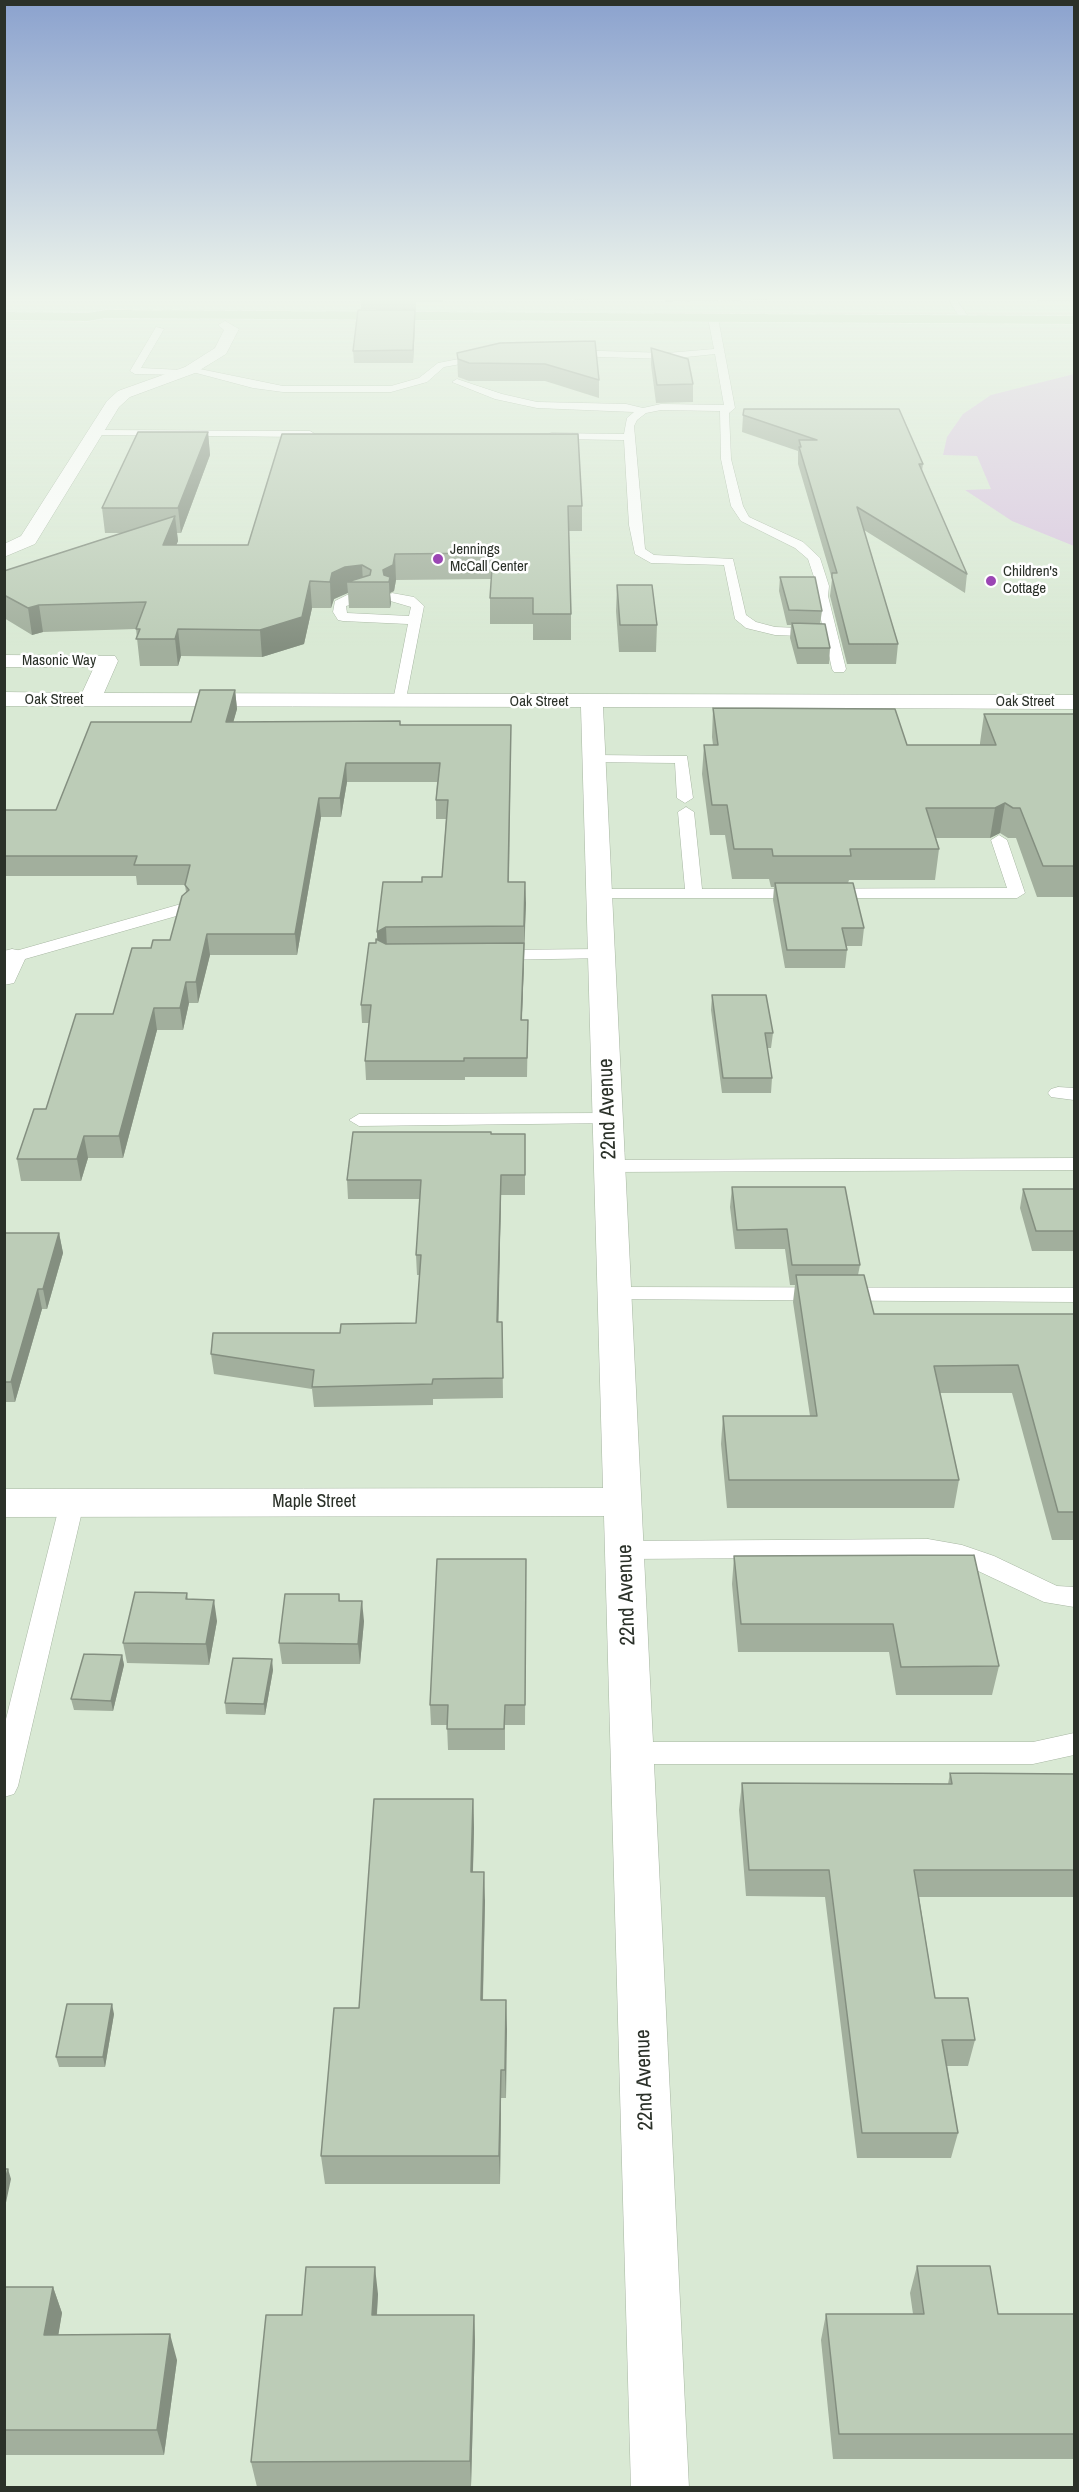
<!DOCTYPE html>
<style>
body{margin:0}
#map{position:relative;width:1079px;height:2492px;overflow:hidden;background:#d9e9d4;font-family:"Archivo Narrow",sans-serif}
canvas{display:block}
.frame{position:absolute;inset:0;border:6px solid #2b3129;pointer-events:none}
</style>
<div id="map">
<canvas width="1079" height="2492"></canvas>
<div class="frame"></div>
</div>
<script>
const g = document.querySelector('canvas').getContext('2d');
g.lineJoin = 'round';
function fillPath(path, color) { g.fillStyle = color; g.fill(path, 'evenodd'); }
const shape = rows => new Path2D(rows.map(r => 'M' + r).join(''));
function stroke(path, color, width, dash) { g.strokeStyle = color; g.lineWidth = width; g.lineCap = dash ? 'butt' : 'round'; g.setLineDash(dash || []); g.stroke(path); }
function drawText(font, color, halo, rows, align = 'center') {
  g.font = font + ' "Archivo Narrow",sans-serif'; g.lineWidth = 5; g.setLineDash([]); g.textBaseline = 'middle'; g.strokeStyle = halo; g.fillStyle = color; for (const [text, x, y, turn = 0] of rows) {
    g.save(); g.translate(x, y); g.rotate((+turn || 0) * Math.PI / 180); g.textAlign = isNaN(turn) ? turn : align; if (halo) g.strokeText(text, 0, 0); g.fillText(text, 0, 0); g.restore();
  }
}
const green = shape([
 [1074,374,1074,546,1012,521,965,490,991,489,977,456,943,455,947,437,963,414,991,395]
]);
const service = shape([
 [948,299,956,299,970,319,968,321,962,321,948,299],
 [713,315,718,318,735,408,729,413,731,459,743,506,749,517,803,542,820,558,829,586,828,596,846,669,844,672,834,672,832,669,825,637,775,635,746,628,735,619,724,565,651,563,635,554,629,525,624,440,551,439,546,436,551,433,624,434,627,418,634,412,537,408,495,399,452,382,457,379,502,394,537,402,626,404,643,408,661,404,724,405,715,354,667,359,568,356,563,353,568,350,667,353,714,349,708,318,713,315],
 [661,410,720,411,721,459,731,506,741,521,795,548,808,559,817,586,816,596,823,629,775,627,756,622,746,615,733,559,654,555,645,549,634,426,637,420,646,413,661,410],
 [156,327,164,329,141,368,181,370,184,371,184,375,135,374,130,371,156,327],
 [485,354,490,357,488,359,444,367,427,382,391,392,283,392,253,388,185,370,190,367,283,386,391,386,419,378,438,363,485,354],
 [95,430,310,431,315,434,310,437,91,435,91,431,95,430],
 [364,593,370,597,369,600,346,606,347,613,409,616,411,607,387,600,386,597,392,593,414,597,424,606,405,704,400,705,393,701,408,624,343,621,338,620,333,612,335,601,347,595,364,593],
 [595,755,687,756,693,798,685,803,677,798,675,763,590,762,588,759,590,756,595,755],
 [686,807,694,812,702,889,1007,888,991,840,999,835,1007,840,1025,893,1017,898,594,898,592,894,594,890,600,889,685,889,678,812,686,807],
 [181,904,189,909,187,913,18,961,4,960,4,950,12,952,181,904],
 [602,949,611,954,608,958,496,960,487,955,496,950,602,949],
 [1058,1087,1074,1088,1074,1100,1051,1097,1048,1093,1051,1089,1058,1087],
 [608,1113,615,1115,618,1119,615,1123,359,1126,349,1120,359,1114,608,1113],
 [1074,1158,1074,1170,610,1172,603,1170,600,1166,603,1162,610,1160,1074,1158],
 [614,1287,1074,1288,1074,1302,606,1299,603,1294,606,1289,614,1287],
 [72,1494,81,1497,84,1503,18,1786,14,1794,4,1797,4,1727,60,1503,63,1497,72,1494],
 [928,1539,962,1545,994,1556,1057,1586,1074,1587,1074,1607,1044,1602,976,1570,951,1561,928,1557,625,1559,616,1557,613,1550,616,1543,625,1541,928,1539],
 [1074,1733,1074,1755,1033,1764,633,1764,623,1761,619,1753,623,1745,633,1742,1033,1742,1074,1733]
]);
const minor = shape([
 [225,321,239,329,226,354,195,373,130,397,119,407,35,544,4,557,4,544,21,536,107,401,118,391,185,367,215,348,224,330,218,325,225,321],
 [4,655,115,656,118,661,104,693,1074,695,1074,709,603,707,689,2488,631,2488,604,1516,4,1517,4,1489,603,1488,581,707,4,706,4,692,82,693,94,667,4,667,4,655],
 [12,949,22,951,26,957,14,983,4,985,4,951,12,949]
]);
const trunk = shape([
 [106,310,1074,316,1074,324,106,318,88,321,4,320,4,312,88,313,106,310]
]);
const wall = shape([
 [360,299,443,299,443,302,416,302,416,310,361,309],
 [557,299,589,299,589,300],
 [665,299,788,299,665,302],
 [1036,299,1074,299,1074,301,1038,301],
 [415,322,413,363,354,363,353,351],
 [500,343,599,380,599,398,545,381,469,381,458,377,457,353],
 [651,348,693,384,693,402,656,403,651,365],
 [743,415,923,464,922,471,967,574,965,593,864,530,898,644,896,664,847,664,830,596,832,579,798,464,798,451,742,432],
 [208,432,210,455,181,533,177,533,178,541,176,545,248,545,282,434,582,506,582,531,569,531,571,614,571,640,533,640,533,624,490,624,490,598,491,579,396,580,394,591,390,593,391,603,390,608,349,608,348,593,347,593,334,599,331,608,312,608,304,644,262,657,181,656,178,666,140,666,136,629,43,632,32,635,4,618,4,571,123,533,105,533,102,508],
 [780,577,822,611,820,624,830,648,829,664,797,664,790,638,791,625,787,625,779,591],
 [617,585,657,625,656,652,619,652,616,611],
 [235,690,237,709,233,722,400,725,511,725,509,882,526,903,522,1020,528,1020,527,1077,465,1077,465,1080,366,1080,365,1061,369,1023,362,1023,361,1005,377,940,377,932,422,882,442,877,446,819,436,819,436,800,437,782,347,782,341,817,321,817,297,955,210,955,198,1003,189,1003,183,1030,157,1030,123,1158,88,1158,81,1181,21,1181,17,1159,46,1109,113,1014,151,948,170,940,186,892,185,885,137,885,136,876,4,876,4,810,56,810,191,722],
 [713,708,907,745,980,745,980,743,984,714,1074,714,1074,897,1037,897,1016,838,1008,838,1000,833,990,838,936,838,939,849,935,880,849,880,848,883,864,928,862,946,846,946,847,950,845,968,785,968,773,900,774,887,771,887,769,879,732,879,725,835,710,835,702,774,704,745,713,745,712,737],
 [712,995,773,1033,771,1048,767,1048,772,1078,771,1093,722,1093,711,1010],
 [491,1134,525,1134,525,1195,501,1195,498,1322,502,1322,503,1398,433,1399,433,1405,314,1407,312,1389,214,1374,211,1354,340,1333,416,1323,420,1275,417,1275,416,1255,420,1199,348,1199,347,1180],
 [732,1187,860,1265,858,1275,874,1314,1074,1314,1074,1540,1052,1540,1012,1393,940,1393,959,1480,954,1508,727,1508,721,1444,723,1416,810,1416,793,1302,795,1285,790,1285,785,1249,735,1249,730,1207],
 [1023,1189,1074,1189,1074,1251,1032,1251,1020,1208],
 [4,1233,59,1233,63,1253,47,1309,42,1309,15,1402,4,1402],
 [734,1556,999,1666,992,1695,896,1695,889,1652,738,1652,732,1584],
 [526,1559,525,1725,505,1725,505,1750,448,1750,447,1725,431,1725,430,1705],
 [187,1593,188,1599,217,1621,209,1665,127,1663,123,1643],
 [339,1594,340,1601,364,1621,360,1664,282,1664,279,1643],
 [122,1655,124,1665,113,1711,74,1710,71,1699],
 [273,1670,265,1715,226,1714,225,1703],
 [950,1773,1074,1774,1074,1897,919,1897,935,1998,975,2040,968,2066,947,2066,958,2133,951,2158,857,2158,825,1897,746,1896,739,1810,742,1783,948,1784],
 [473,1799,474,1828,473,1872,485,1901,483,2000,506,2000,506,2098,501,2098,500,2184,325,2184,321,2156,359,2008],
 [114,2014,105,2067,59,2067,56,2057],
 [917,2266,998,2314,1074,2314,1074,2459,833,2459,821,2340,826,2314,913,2314,910,2293],
 [4,2287,53,2287,62,2313,58,2335,177,2360,164,2455,4,2455],
 [378,2294,377,2315,474,2315,475,2341,471,2486,257,2487,251,2462,302,2315]
]);
const shadedWall = shape([
 [415,310,415,322,413,363,413,350],
 [208,432,210,455,181,533,178,508],
 [175,516,178,541,166,571,163,545],
 [395,554,396,580,394,591,390,593,391,603,390,608,389,582,383,582,383,570],
 [362,565,363,582,347,582,348,593,334,599,331,608,330,582,332,573,345,567],
 [310,581,312,608,304,644,262,657,260,630],
 [39,605,43,632,32,635,28,608],
 [178,629,181,656,178,666,175,639],
 [235,690,237,709,228,741,226,722],
 [346,763,347,782,341,817,340,798],
 [319,798,321,817,297,955,295,934],
 [1005,803,1000,833,990,838,995,808],
 [525,882,526,903,524,947,524,926],
 [386,927,387,948,378,952,377,932],
 [207,934,210,955,198,1003,196,982],
 [524,943,524,961,521,1039,521,1020],
 [186,982,189,1003,183,1030,180,1008],
 [154,1008,157,1030,123,1158,119,1136],
 [84,1136,88,1158,81,1181,77,1159],
 [501,1175,501,1195,498,1342,497,1322],
 [59,1233,63,1253,47,1309,43,1289],
 [38,1289,42,1309,15,1402,11,1382],
 [214,1600,217,1621,209,1665,206,1644],
 [362,1601,364,1621,360,1664,358,1644],
 [122,1655,124,1665,113,1711,111,1701],
 [272,1659,273,1670,265,1715,264,1704],
 [473,1799,474,1828,472,1901,471,1872],
 [484,1872,485,1901,482,2029,481,2000],
 [506,2000,507,2029,506,2098,505,2070],
 [112,2004,114,2014,105,2067,103,2057],
 [501,2070,501,2098,500,2184,499,2156],
 [8,2169,11,2179,4,2212,4,2185],
 [375,2267,378,2294,375,2341,372,2315],
 [53,2287,62,2313,54,2361,44,2335],
 [474,2315,475,2341,471,2486,470,2461],
 [170,2334,177,2360,164,2455,157,2430]
]);
const building = shape([
 [358,310,415,310,413,350,353,351,358,310],
 [595,341,599,380,545,364,469,363,458,359,457,353,500,343,595,341],
 [651,348,688,359,693,384,657,385,651,348],
 [744,409,899,409,923,464,919,464,967,574,857,507,898,644,849,644,832,577,832,573,837,573,799,447,801,447,799,440,817,440,743,415,744,409],
 [138,432,208,432,178,508,102,508,138,432],
 [282,434,578,434,582,506,568,506,571,614,533,614,533,598,490,598,493,553,395,554,393,565,383,570,384,575,390,577,389,582,347,582,370,575,371,570,362,565,345,567,332,573,330,582,310,581,302,617,260,630,178,629,175,639,136,639,140,629,136,629,146,602,39,605,28,608,4,595,4,571,175,516,163,545,248,545,282,434],
 [780,577,815,577,822,611,789,610,780,577],
 [617,585,652,585,657,625,620,625,617,585],
 [792,623,825,624,830,648,798,648,792,623],
 [200,690,235,690,226,722,400,721,400,725,511,725,508,882,525,882,524,926,386,927,377,932,383,882,422,882,422,877,442,877,448,800,436,800,440,763,346,763,340,798,319,798,295,934,207,934,196,982,186,982,180,1008,154,1008,119,1136,84,1136,77,1159,17,1159,34,1109,46,1109,76,1014,113,1014,132,948,151,948,153,940,170,940,182,896,189,890,185,885,190,865,134,865,137,856,4,856,4,810,56,810,91,722,191,722,200,690],
 [713,708,895,709,907,745,996,745,984,714,1074,714,1074,866,1043,866,1020,808,1013,808,1005,803,995,808,926,808,939,849,850,849,851,856,773,856,772,849,734,849,727,805,712,805,704,745,718,745,713,708],
 [775,883,853,883,864,928,842,928,847,950,787,950,775,883],
 [376,939,386,944,524,943,521,1020,528,1020,527,1058,464,1058,464,1061,365,1061,371,1005,361,1005,369,943,376,943,376,939],
 [712,995,766,995,773,1033,765,1033,772,1078,723,1078,712,995],
 [353,1132,491,1132,491,1134,525,1134,525,1175,501,1175,497,1322,502,1322,503,1378,433,1379,432,1384,312,1387,314,1370,211,1354,213,1333,340,1333,341,1324,416,1323,421,1255,416,1255,421,1180,347,1180,353,1132],
 [732,1187,845,1187,860,1265,792,1265,787,1229,737,1230,732,1187],
 [1023,1189,1074,1189,1074,1231,1036,1231,1023,1189],
 [4,1233,59,1233,43,1289,38,1289,11,1382,4,1382,4,1233],
 [796,1275,864,1275,874,1314,1074,1314,1074,1512,1058,1512,1018,1365,934,1366,959,1480,729,1480,723,1416,817,1416,796,1275],
 [974,1555,999,1666,901,1667,893,1624,741,1624,734,1556,974,1555],
 [437,1559,526,1559,525,1705,505,1705,504,1729,447,1729,448,1705,430,1705,437,1559],
 [135,1592,187,1593,186,1599,214,1600,206,1644,123,1643,135,1592],
 [285,1594,339,1594,339,1601,362,1601,358,1644,279,1643,285,1594],
 [84,1654,122,1655,111,1701,71,1699,84,1654],
 [233,1658,272,1659,264,1704,225,1703,233,1658],
 [950,1773,1074,1774,1074,1870,914,1870,935,1998,968,1998,975,2040,942,2040,958,2133,862,2133,829,1870,749,1870,742,1783,952,1784,950,1773],
 [374,1799,473,1799,471,1872,484,1872,481,2000,506,2000,505,2070,501,2070,499,2156,321,2156,334,2008,359,2008,374,1799],
 [67,2004,112,2004,103,2057,56,2057,67,2004],
 [4,2169,8,2169,4,2185,4,2169],
 [917,2266,990,2266,998,2314,1074,2314,1074,2434,839,2434,826,2314,924,2314,917,2266],
 [306,2267,375,2267,372,2315,474,2315,470,2461,251,2462,266,2315,302,2315,306,2267],
 [4,2287,53,2287,44,2335,170,2334,157,2430,4,2430,4,2287]
]);
const markers = [
 [438,559,6,"#9b46b4"],
 [991,581,6,"#9b46b4"]
];
const farPoinames = [
 ["Jennings",450,550],
 ["McCall Center",450,567],
 ["Children's",1003,572],
 ["Cottage",1003,589]
];
const farStreetnames = [
 ["Masonic Way",59,661],
 ["Oak Street",54,700],
 ["Oak Street",539,702],
 ["Oak Street",1025,702]
];
const streetNames = [
 ["Maple Street",314,1502]
];
const nearStreetnames = [
 ["22nd Avenue",608,1109,-92],
 ["22nd Avenue",627,1595,-92],
 ["22nd Avenue",645,2080,-92]
];
fillPath(green, '#d9c5e0');
stroke(service, '#a7b6a2', 1);
stroke(minor, '#a7b6a2', 1);
stroke(trunk, '#fff', 1);
fillPath(service, '#fff');
fillPath(minor, '#fff');
fillPath(trunk, '#b4dca7');
fillPath(wall, '#a2af9d');
fillPath(shadedWall, '#848f80');
fillPath(building, '#bcccb7');
stroke(building, '#848f80', 1.5);
const sky = g.createLinearGradient(0, 0, 0, 648);
sky.addColorStop(0, '#8ba2ce');
sky.addColorStop(0.46, '#eef5ec');
sky.addColorStop(1, '#eef5ec00');
g.fillStyle = sky;
g.fillRect(0, 0, 1079, 648);
for (const [x, y, r, color] of markers) { const dot = new Path2D(); dot.arc(x, y, r, 0, 2 * Math.PI); g.fillStyle = color; g.fill(dot); stroke(dot, '#fff', 2); }
drawText('15px', '#2b3129', '#fff', farPoinames, 'left');
drawText('15px', '#2b3129', '#fff', farStreetnames);
drawText('18px', '#2b3129', '#fff', streetNames);
drawText('21px', '#2b3129', '#fff', nearStreetnames);
</script>
